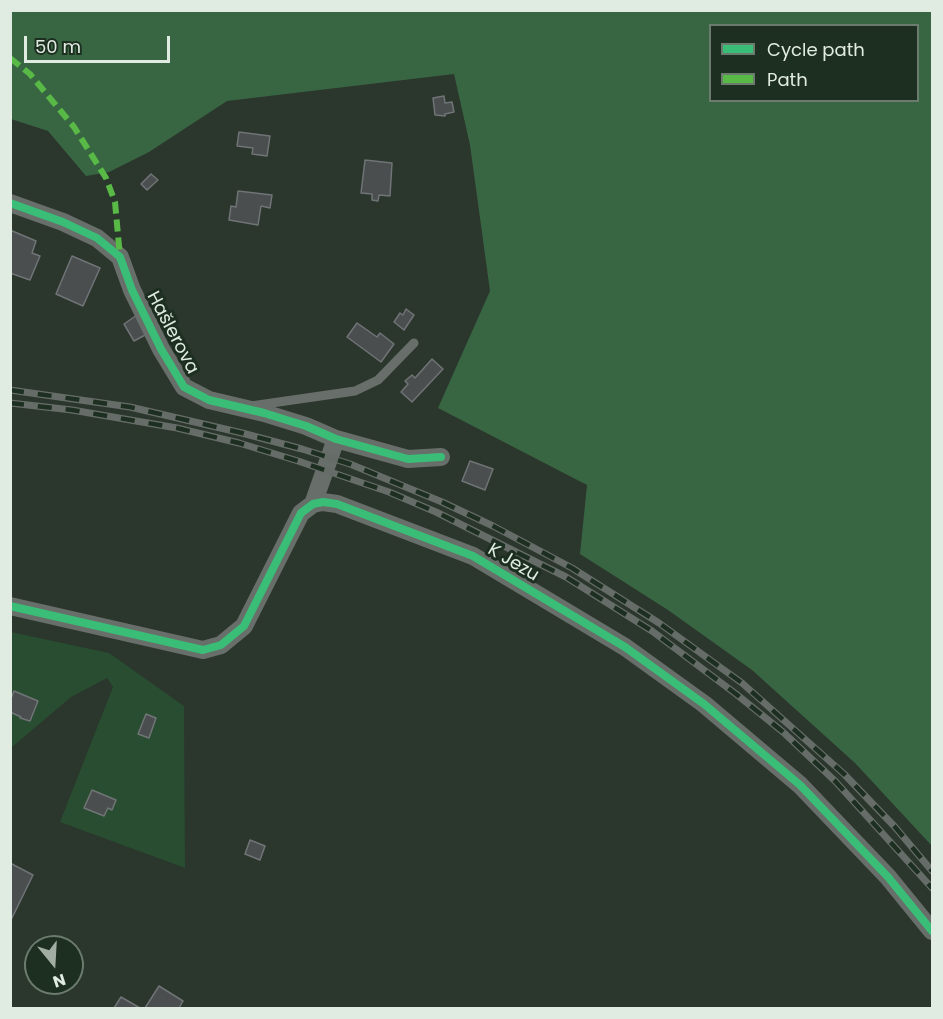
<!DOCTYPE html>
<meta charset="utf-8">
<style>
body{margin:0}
#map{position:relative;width:943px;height:1019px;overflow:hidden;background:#2b362d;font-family:Poppins,sans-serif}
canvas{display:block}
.frame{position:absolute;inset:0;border:12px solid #e0ece2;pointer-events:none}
.legend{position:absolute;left:709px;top:24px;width:210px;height:78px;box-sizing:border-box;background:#1d2f20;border:2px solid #6b7b6e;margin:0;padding:8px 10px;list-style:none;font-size:18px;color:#e0ece2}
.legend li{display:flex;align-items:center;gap:12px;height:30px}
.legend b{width:30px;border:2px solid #6b7b6e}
.north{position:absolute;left:24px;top:935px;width:60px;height:60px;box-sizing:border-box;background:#1d2f20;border:2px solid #6b7b6e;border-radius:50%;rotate:162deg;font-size:16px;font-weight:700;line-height:24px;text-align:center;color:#e0ece2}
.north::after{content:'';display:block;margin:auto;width:21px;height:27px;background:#a1aca3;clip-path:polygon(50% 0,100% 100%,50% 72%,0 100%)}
.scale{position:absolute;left:24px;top:36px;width:146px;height:27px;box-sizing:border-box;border:3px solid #e0ece2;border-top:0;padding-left:8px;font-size:18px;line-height:21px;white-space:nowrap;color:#e0ece2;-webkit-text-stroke:4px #1d2f20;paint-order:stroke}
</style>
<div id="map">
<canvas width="943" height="1019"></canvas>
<div class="frame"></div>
<ul class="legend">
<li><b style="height:8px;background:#3abd76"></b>Cycle path</li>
<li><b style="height:8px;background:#58b947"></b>Path</li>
</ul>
<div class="north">N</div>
<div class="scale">50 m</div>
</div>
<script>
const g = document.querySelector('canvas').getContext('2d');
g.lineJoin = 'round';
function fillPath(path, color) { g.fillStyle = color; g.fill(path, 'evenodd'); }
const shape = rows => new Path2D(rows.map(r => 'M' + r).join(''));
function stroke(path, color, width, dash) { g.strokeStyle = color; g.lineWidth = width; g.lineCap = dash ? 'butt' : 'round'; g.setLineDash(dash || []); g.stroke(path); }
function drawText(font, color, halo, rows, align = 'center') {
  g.font = font + ' Poppins,sans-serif'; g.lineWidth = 6; g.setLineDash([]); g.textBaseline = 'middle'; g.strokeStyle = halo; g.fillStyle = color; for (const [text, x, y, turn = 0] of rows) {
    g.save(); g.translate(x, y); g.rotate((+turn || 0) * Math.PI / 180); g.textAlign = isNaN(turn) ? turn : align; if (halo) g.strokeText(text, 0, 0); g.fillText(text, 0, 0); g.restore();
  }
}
const green = shape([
 [11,632,109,653,184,706,185,868,60,822,113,687,107,678,71,697,11,748]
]);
const forest = shape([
 [11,10,932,11,932,846,855,763,752,670,668,610,580,554,587,485,438,408,490,291,470,145,454,74,227,101,149,152,109,172,86,176,48,131,11,119],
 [710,26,918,26,918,100,710,100]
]);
const building = shape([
 [444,96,445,103,452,102,454,112,445,114,445,116,435,115,433,98,444,96],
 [239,132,270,136,267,156,252,154,253,148,237,146,239,132],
 [365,160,392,163,390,196,379,195,378,201,372,200,372,194,361,193,365,160],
 [151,174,158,180,147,190,141,184,151,174],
 [238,191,272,195,270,208,261,206,258,225,229,220,231,206,236,207,238,191],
 [10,230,36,241,32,253,40,256,30,280,10,273,10,230],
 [72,256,100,268,83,306,56,294,72,256],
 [406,309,414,315,404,330,394,322,400,313,403,315,406,309],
 [137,315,147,334,134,341,124,324,137,315],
 [357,323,377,337,380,333,394,344,381,362,347,337,357,323],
 [432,359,443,369,412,402,401,392,408,384,405,381,412,375,415,378,432,359],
 [470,461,493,469,485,490,462,481,470,461],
 [14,691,38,701,30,721,20,718,21,717,10,712,10,701,14,691],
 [146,714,156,718,149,738,138,734,146,714],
 [92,790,116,800,112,810,108,808,104,816,84,808,92,790],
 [250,840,265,846,260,860,245,854,250,840],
 [10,863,33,875,10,922,10,863],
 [159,986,183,1001,179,1008,145,1008,159,986],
 [121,997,140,1008,114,1008,121,997]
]);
const service = shape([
 [251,406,355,391,378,380,414,343]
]);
const minor = shape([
 [10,203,63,222,97,238,120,257,132,290,161,349,184,387,209,400,264,413,306,426,336,439,408,459,441,457],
 [313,504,336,439],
 [10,606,203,650,221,645,244,626,301,513,313,504,323,502,337,504,473,556,625,647,704,704,800,785,888,877,932,931]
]);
const rail = shape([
 [10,390,130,407,242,433,302,449,350,464,442,502,493,526,572,568,659,623,742,683,844,774,895,827,932,871],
 [10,403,72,410,177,428,239,443,298,461,389,492,436,512,566,577,652,631,736,694,783,732,835,781,932,888]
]);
const quiet = shape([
 [10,58,30,74,74,127,106,178,115,202,120,257]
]);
const cycleway = shape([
 [10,203,63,222,97,238,120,257,132,290,161,349,184,387,209,400,264,413,306,426,336,439,408,459,441,457],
 [10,606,203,650,221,645,244,626,301,513,313,504,323,502,337,504,473,556,625,647,704,704,800,785,888,877,932,931]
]);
const streetNames = [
 ["Hašlerova",172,333,62],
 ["K Jezu",513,563,31]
];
fillPath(green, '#284d30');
fillPath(forest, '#396642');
fillPath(building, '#4a4e4f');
stroke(building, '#707476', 1.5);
stroke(service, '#686e69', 9);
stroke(minor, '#686e69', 18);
stroke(rail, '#666d68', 7);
stroke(rail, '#1d2f20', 4.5, [14]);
stroke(quiet, '#58b947', 6, [12, 6]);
stroke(cycleway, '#3abd76', 8);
drawText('18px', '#e0ece2', '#1d2f20', streetNames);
</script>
